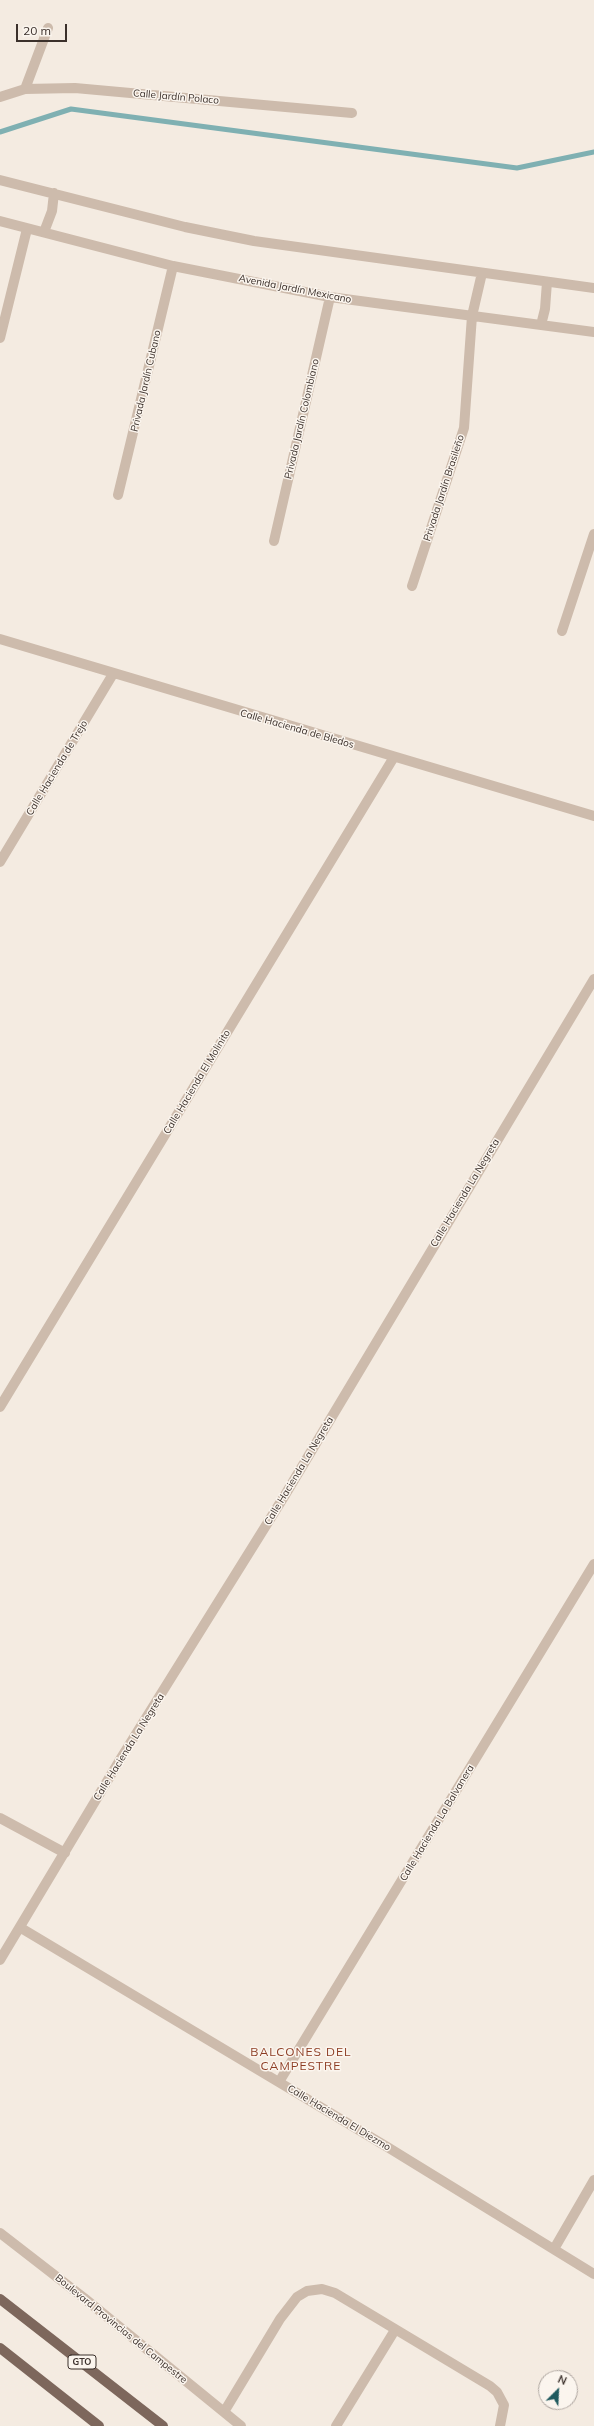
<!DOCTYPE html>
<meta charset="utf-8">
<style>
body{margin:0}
#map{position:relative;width:594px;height:2426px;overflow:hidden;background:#f4ebe1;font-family:Mulish,sans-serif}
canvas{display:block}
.north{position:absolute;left:538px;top:2370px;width:40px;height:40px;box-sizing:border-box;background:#fbf5ee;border:1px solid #aea6a0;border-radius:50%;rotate:24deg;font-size:11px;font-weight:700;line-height:16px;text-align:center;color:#3b302b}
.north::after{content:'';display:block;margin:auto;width:14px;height:18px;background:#1f5a5e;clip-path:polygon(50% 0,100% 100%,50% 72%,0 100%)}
.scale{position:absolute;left:16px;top:24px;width:51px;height:18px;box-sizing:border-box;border:2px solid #3b302b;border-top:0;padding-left:5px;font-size:12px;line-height:14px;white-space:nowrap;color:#3b302b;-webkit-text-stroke:3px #fbf5ee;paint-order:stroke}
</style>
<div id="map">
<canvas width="594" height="2426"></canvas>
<div class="north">N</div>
<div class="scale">20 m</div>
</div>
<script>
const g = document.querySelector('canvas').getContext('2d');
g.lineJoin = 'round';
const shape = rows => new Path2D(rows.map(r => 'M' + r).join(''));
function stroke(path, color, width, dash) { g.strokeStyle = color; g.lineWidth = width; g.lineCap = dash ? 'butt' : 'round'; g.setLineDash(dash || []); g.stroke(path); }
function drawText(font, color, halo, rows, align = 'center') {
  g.font = font + ' Mulish,sans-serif'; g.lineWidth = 3; g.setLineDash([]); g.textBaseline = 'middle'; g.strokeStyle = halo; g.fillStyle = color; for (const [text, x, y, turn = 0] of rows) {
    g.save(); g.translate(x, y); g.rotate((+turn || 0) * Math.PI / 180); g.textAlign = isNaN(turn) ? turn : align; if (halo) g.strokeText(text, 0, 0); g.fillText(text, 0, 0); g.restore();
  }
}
const stream = shape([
 [0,132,71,109,517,168,594,152]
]);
const minor = shape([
 [25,89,48,28],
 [0,97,25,89,75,88,352,113],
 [0,180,185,227,254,241,594,288],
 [0,221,173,266,330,297,594,332],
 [44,232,52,211,54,193],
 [541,325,545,309,547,282],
 [0,338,27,229],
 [118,495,173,266],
 [274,541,330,297],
 [412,586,464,428,472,316,482,273],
 [562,631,594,534],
 [0,639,594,816],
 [0,862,113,674],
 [0,1407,394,757],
 [0,1818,65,1853],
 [21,1928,389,2148,594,2274],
 [0,1960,121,1758,285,1495,594,979],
 [279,2082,594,1564],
 [0,2233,84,2298,241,2426],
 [554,2249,594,2180],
 [224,2412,280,2319,297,2297,307,2291,322,2289,335,2293,490,2386,497,2392,504,2405,500,2426],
 [336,2426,395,2330]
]);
const primary = shape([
 [0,2299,163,2426],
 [0,2348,99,2426]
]);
const shields = [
 [82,2362,28]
];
const shieldNames = [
 ["GTO",82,2362]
];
const streetNames = [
 ["Calle Jardín Polaco",176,97,5],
 ["Avenida Jardín Mexicano",295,289,11],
 ["Privada Jardín Cubano",146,381,-77],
 ["Privada Jardín Colombiano",302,419,-77],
 ["Privada Jardín Brasileño",444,488,-72],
 ["Calle Hacienda de Bledos",297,729,16],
 ["Calle Hacienda de Trejo",57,768,-59],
 ["Calle Hacienda El Molinito",197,1082,-59],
 ["Calle Hacienda La Negreta",465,1193,-59],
 ["Calle Hacienda La Negreta",299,1471,-59],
 ["Calle Hacienda La Negreta",129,1747,-58],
 ["Calle Hacienda La Balvanera",437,1823,-59],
 ["Calle Hacienda El Diezmo",339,2118,31],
 ["Boulevard Provincias del Campestre",121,2329,39]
];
const quarterNames = [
 ["BALCONES DEL",301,2052],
 ["CAMPESTRE",301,2066]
];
stroke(stream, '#7fb0b2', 5);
stroke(minor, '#cdbbac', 10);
stroke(primary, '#7d675c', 10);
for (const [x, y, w] of shields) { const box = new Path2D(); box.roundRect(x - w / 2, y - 7, w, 14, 3); g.fillStyle = '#fbf5ee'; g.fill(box); stroke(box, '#3b302b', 1); }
drawText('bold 9px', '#3b302b', null, shieldNames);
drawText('10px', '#3b302b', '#fbf5ee', streetNames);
g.letterSpacing = '1px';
drawText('12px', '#8c3b22', '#fbf5ee', quarterNames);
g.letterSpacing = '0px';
</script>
